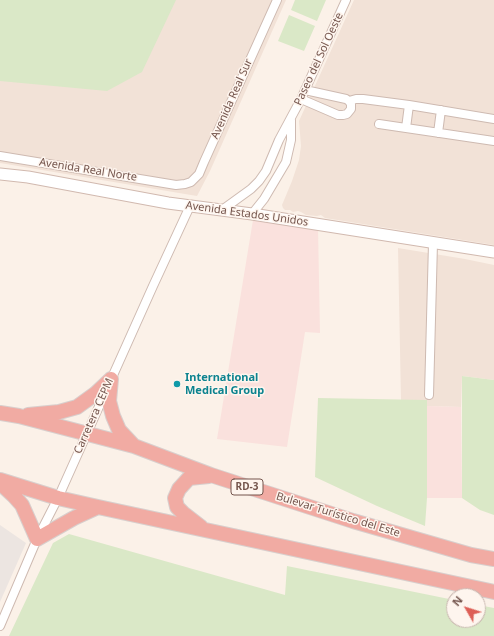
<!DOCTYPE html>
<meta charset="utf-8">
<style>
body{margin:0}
#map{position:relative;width:494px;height:636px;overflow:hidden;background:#fbf1e8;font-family:"Noto Sans",sans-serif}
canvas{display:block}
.north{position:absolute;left:446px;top:588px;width:40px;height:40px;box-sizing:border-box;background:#fef5ee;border:1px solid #c7b5ae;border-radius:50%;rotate:309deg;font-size:11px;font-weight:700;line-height:16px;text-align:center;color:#74554d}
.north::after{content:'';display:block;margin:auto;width:14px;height:18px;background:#dd5f56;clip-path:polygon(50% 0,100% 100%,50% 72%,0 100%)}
</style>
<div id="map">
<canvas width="494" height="636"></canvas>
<div class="north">N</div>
</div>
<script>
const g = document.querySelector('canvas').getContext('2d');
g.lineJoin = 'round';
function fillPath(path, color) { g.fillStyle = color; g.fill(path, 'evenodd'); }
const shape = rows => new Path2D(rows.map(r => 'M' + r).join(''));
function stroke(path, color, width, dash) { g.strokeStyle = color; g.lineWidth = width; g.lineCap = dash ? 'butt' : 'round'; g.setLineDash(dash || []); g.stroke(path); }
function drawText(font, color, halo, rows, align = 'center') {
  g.font = font + ' "Noto Sans",sans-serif'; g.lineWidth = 3; g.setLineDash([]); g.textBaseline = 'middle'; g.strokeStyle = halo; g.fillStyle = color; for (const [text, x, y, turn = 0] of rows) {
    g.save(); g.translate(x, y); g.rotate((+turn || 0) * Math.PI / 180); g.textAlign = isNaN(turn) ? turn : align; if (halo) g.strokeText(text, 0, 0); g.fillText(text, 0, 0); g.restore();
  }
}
const residential = shape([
 [0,0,286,0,210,171,197,196,0,163],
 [354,0,494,0,494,245,325,218,321,215,317,216,306,215,301,212,298,211,293,212,290,210,285,210,283,208,282,205,292,181,299,160,301,146,299,121],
 [398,248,465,259,494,265,494,380,462,376,461,407,427,406,427,400,401,400]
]);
const commercial = shape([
 [253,220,318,228,320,333,305,332,287,447,217,439],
 [427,406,461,407,462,498,427,498]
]);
const industrial = shape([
 [0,525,26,543,0,602]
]);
const green = shape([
 [0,0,176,0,142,72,107,91,0,81],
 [295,0,326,0,317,21,291,10],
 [289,15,315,26,304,51,278,41],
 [462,376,494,380,494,515,480,510,462,498],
 [318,398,427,400,427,498,425,526,377,506,315,477],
 [69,534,285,595,287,566,454,600,454,620,478,620,478,605,494,608,494,636,9,636,53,543]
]);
const street = shape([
 [301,99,338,115,343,115,347,114,351,109,351,104,349,101,346,99,305,90],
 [349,101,356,99,363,99,409,105,494,119],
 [379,124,494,141],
 [406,128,409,105],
 [438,133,441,110],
 [0,156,176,185,185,184,191,182,199,174,204,162,277,0],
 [222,210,251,189,259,181,266,171,279,140,301,99,346,0],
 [252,214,264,199,286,162,291,140,291,120],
 [429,395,433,243],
 [0,626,37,539,58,498,153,286,190,206]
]);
const secondary = shape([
 [0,174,28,177,168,203,252,214,494,252]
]);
const highway = shape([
 [111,379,109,401,113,416,119,430,134,446],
 [0,413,19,416,134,446,211,475,353,521,471,555,494,559],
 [28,415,59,412,77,407,95,394,111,379],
 [0,480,58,498,98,507,494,592],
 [0,483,13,495,22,505,37,539,74,518,98,507],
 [201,527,183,513,177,507,175,498,179,489,189,478,209,476]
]);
const markers = [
 [177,384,4,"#0f9aa8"]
];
const shields = [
 [247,487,32]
];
const shieldNames = [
 ["RD-3",247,487]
];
const streetNames = [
 ["Paseo del Sol Oeste",319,59,-65],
 ["Avenida Real Sur",232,99,-66],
 ["Avenida Real Norte",88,170,9],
 ["Avenida Estados Unidos",247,214,8],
 ["Carretera CEPM",94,416,-66],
 ["Bulevar Turístico del Este",338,515,17]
];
const cultureNames = [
 ["International",185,378],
 ["Medical Group",185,391]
];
fillPath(residential, '#f2e2d7');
fillPath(commercial, '#fae1dd');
fillPath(industrial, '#ece5e1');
fillPath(green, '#dae8c7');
stroke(street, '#cebab1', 10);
stroke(secondary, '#d1b9af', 13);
stroke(highway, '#d8cfcd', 16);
stroke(street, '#fff', 8);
stroke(secondary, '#fff', 11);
stroke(highway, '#f1aba3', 14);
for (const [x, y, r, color] of markers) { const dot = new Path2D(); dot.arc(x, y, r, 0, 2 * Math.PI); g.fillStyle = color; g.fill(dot); stroke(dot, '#fef5ee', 1.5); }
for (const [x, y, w] of shields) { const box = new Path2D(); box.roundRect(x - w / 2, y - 8, w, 16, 3); g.fillStyle = '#fef5ee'; g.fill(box); stroke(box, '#74554d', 1); }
drawText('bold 10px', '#74554d', null, shieldNames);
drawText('11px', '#74554d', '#fef5ee', streetNames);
drawText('bold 11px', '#0d838f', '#fef5ee', cultureNames, 'left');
</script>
